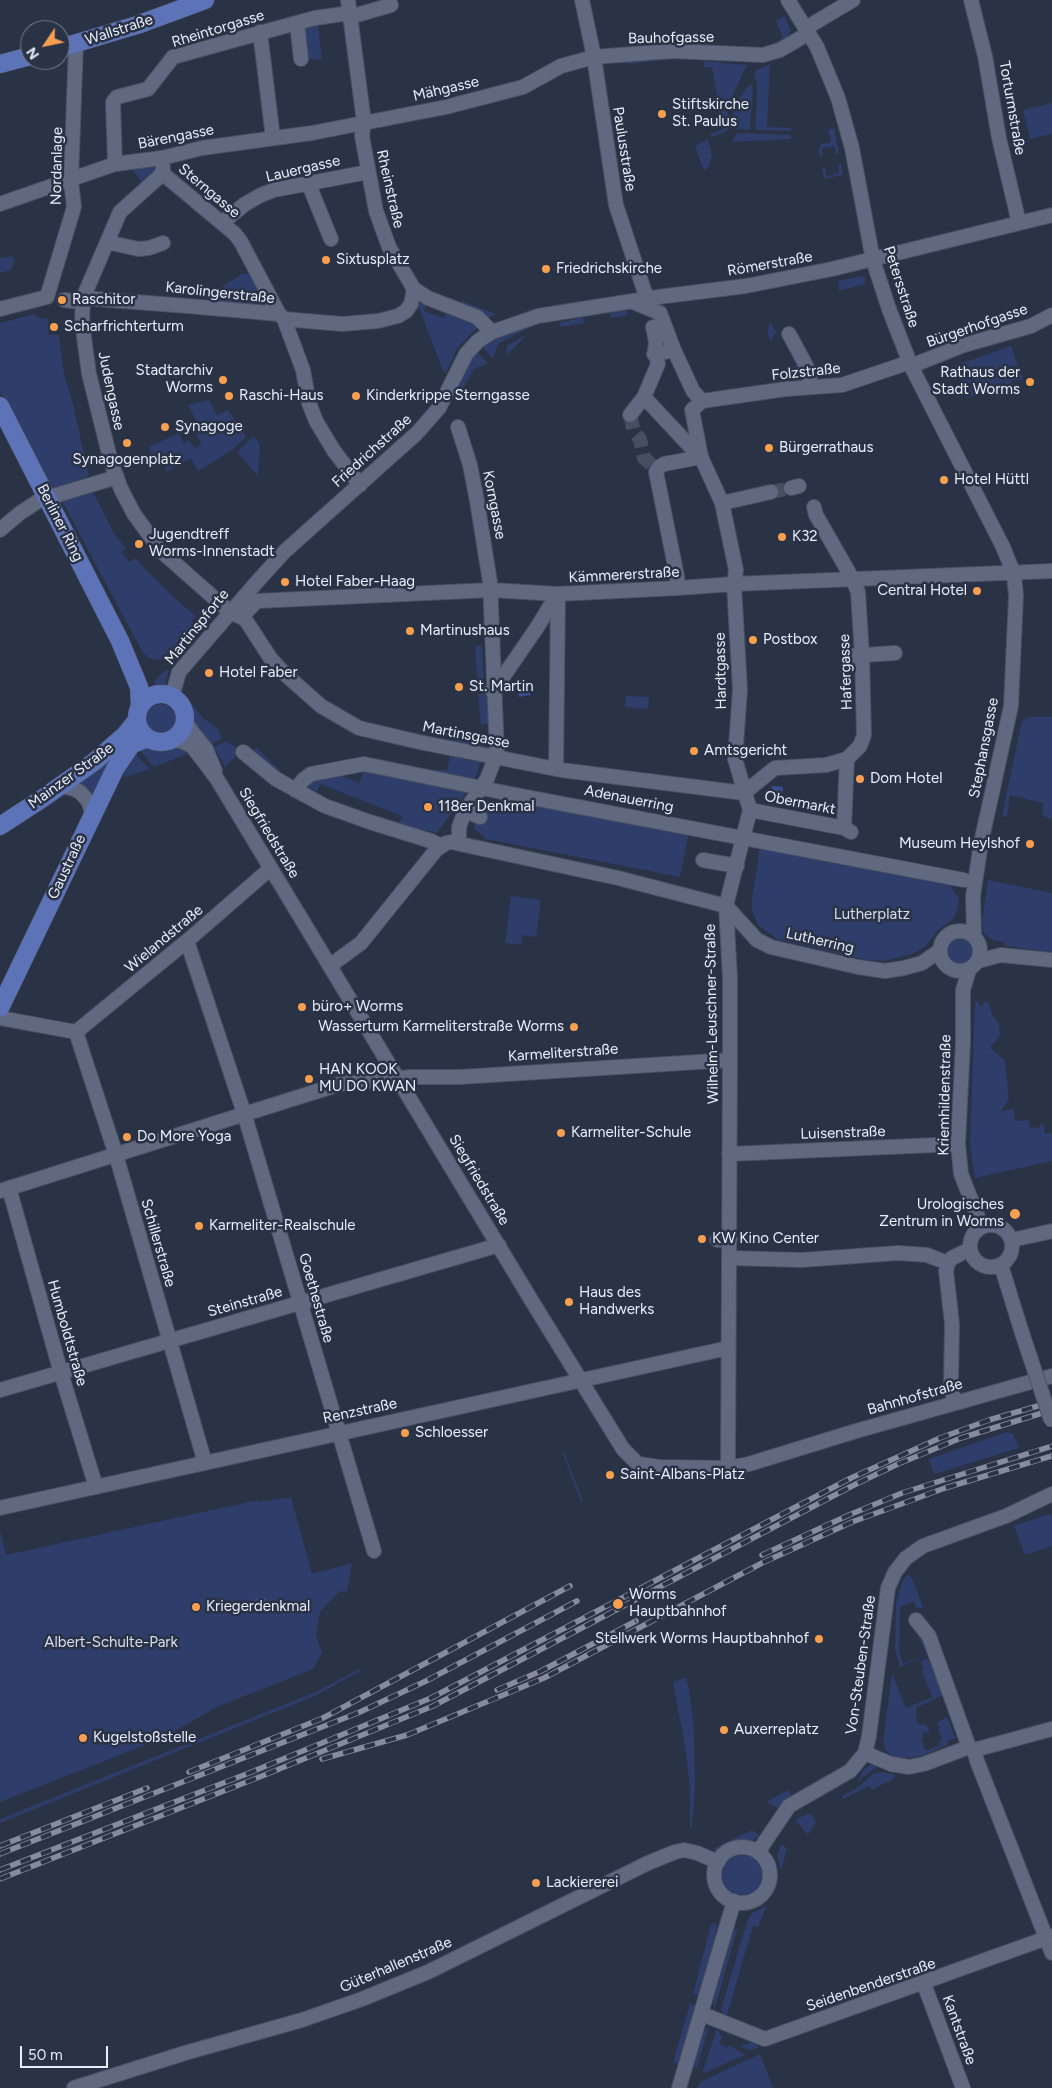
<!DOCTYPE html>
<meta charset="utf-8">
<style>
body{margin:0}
#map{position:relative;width:1052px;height:2088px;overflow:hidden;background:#2a3246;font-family:Figtree,sans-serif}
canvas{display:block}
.north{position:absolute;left:20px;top:20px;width:50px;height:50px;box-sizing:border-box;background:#2a3246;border:1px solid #767d8e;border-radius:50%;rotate:236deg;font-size:14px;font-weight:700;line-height:20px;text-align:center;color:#e8edfa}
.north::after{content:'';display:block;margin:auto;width:18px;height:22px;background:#fa9f4f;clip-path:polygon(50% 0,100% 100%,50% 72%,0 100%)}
.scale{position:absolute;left:20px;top:2046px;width:88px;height:22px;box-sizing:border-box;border:2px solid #e8edfa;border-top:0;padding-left:6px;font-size:15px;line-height:18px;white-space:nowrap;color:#e8edfa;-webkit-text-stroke:4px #2a3246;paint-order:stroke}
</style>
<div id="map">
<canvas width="1052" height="2088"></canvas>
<div class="north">N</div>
<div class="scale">50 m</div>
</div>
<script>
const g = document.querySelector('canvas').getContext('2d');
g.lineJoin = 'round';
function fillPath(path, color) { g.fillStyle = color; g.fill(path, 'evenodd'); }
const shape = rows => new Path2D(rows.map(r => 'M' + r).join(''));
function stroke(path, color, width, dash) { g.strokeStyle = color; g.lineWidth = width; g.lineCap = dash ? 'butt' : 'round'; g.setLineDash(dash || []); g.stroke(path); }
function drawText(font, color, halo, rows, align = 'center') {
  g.font = font + ' Figtree,sans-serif'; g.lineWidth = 5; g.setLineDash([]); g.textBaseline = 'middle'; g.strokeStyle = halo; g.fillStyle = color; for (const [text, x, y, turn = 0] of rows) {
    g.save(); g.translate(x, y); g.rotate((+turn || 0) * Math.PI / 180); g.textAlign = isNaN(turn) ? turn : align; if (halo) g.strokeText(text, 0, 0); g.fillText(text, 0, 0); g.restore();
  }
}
const green = shape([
 [784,16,791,31,787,37,776,44,775,42,783,38,776,21],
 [318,24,322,59,307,60,303,28],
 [675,57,676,59,627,64,627,61],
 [703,61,747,65,732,97,729,101,718,100,712,67,704,67],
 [770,64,767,127,791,128,791,131,757,130,755,125,757,97,757,81,754,76,756,70],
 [750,84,753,86,750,130,734,129,734,110,737,101],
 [718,102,724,103,728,106,728,129,724,133,711,137,710,134,723,129,718,110],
 [1052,103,1052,134,1030,139,1023,110],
 [834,128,839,154,836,154,834,146,822,148,823,157,820,157,818,148,821,147,820,144,831,142,828,130],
 [741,133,791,135,791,139,732,142,736,134],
 [708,139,712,156,709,166,704,171,695,146],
 [152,164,155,172,144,185,129,165],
 [841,164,843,175,824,179,822,168,825,167,827,176,839,173,838,165],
 [12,256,15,260,11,270,0,273,0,258],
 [243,273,254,275,266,304,265,306,208,301,208,296],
 [862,276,865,278,865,284,839,291,838,281],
 [462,301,496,314,487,318,482,313,461,305],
 [423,302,427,302,424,311,444,318,447,310,471,319,479,326,458,347,446,373,443,371,418,305],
 [627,309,627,315,611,318,610,312],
 [35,314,36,317,48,319,49,335,59,335,64,374,72,400,89,476,54,489,0,392,0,323],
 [583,317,584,323,561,327,559,323],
 [770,322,776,332,771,341,767,331],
 [524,328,526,329,498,344,493,358,481,346,492,338],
 [524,336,524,338,506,356,507,346],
 [1011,346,1023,380,1012,381,1011,384,967,398,954,366],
 [476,351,488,363,474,369,460,394,458,390,462,377,469,361],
 [799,365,804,373,801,378,793,379,791,375,795,366],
 [209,400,217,415,228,410,246,437,231,451,198,471,191,458,167,472,163,463,156,466,149,447,179,433,184,444,189,440,195,448,200,446,201,442,196,435,202,432,188,405],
 [254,436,260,445,258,476,237,452],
 [93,492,114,534,126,548,121,552,130,562,135,558,172,596,196,616,191,621,199,628,173,659,158,660,149,658,143,653,62,501],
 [482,645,484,687,478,688,475,646],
 [166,670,169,670,165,685,159,686,154,683,155,680],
 [489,693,490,724,481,725,478,694],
 [626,696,649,697,648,709,625,707],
 '146 719a15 15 0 1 1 30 0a15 15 0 1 1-30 0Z',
 [192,705,203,718,218,729,222,738,212,744,196,725],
 [1029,717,1052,717,1052,820,1042,815,1043,803,1010,795,1007,817,1002,816,1021,725,1023,721],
 [457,738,480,742,483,746,454,742],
 [226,741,236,747,237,755,225,767,214,747],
 [147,745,159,747,176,745,192,752,154,767,138,748],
 [256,747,290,781,252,754],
 [118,749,93,796,92,795,78,783],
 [136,754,150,769,122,778],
 [450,755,467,760,471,759,471,761,480,761,478,772,473,780,435,772,435,769,447,771],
 [365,768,466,789,466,793,437,833,399,824,402,816,320,784,317,792,306,785,306,780,335,773,359,783],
 [504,796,689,832,680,877,486,839,474,828,477,812,483,803,498,806],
 [760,847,953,884,951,887,959,898,958,908,954,918,938,930,926,946,915,953,885,961,867,960,777,939,758,925,752,911,752,898],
 [988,880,1052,893,1052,952,1006,946,1005,942,993,940,984,934,982,922],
 [511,896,541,900,536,937,522,935,521,945,505,943],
 '946 951a14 14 0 1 1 28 0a14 14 0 1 1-28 0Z',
 [977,1000,980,1006,983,1006,984,1001,989,1003,992,1014,999,1024,1000,1035,990,1048,1005,1060,1009,1099,1001,1111,1014,1109,1015,1121,1029,1120,1030,1128,1040,1127,1040,1124,1044,1124,1045,1134,1052,1133,1052,1161,975,1178,970,1145,975,1002],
 [1007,1432,1013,1434,1019,1448,934,1474,929,1459],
 [562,1452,564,1452,583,1501,581,1502],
 [291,1497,312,1574,352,1563,347,1592,340,1591,320,1612,316,1634,322,1653,313,1669,217,1707,163,1738,0,1802,0,1530,6,1555,258,1500,259,1502],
 [1049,1514,1052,1516,1052,1546,1025,1555,1014,1526],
 [908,1575,912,1578,923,1607,917,1609,914,1601,900,1607,899,1650,903,1664,927,1655,917,1634,917,1631,921,1633,930,1654,900,1667,895,1650,896,1604,903,1579],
 [928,1658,943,1695,916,1708,917,1721,920,1725,925,1724,930,1731,922,1734,923,1738,921,1740,926,1751,941,1745,939,1741,942,1739,938,1729,940,1728,937,1723,947,1716,955,1738,947,1741,948,1745,921,1756,905,1758,892,1756,886,1751,883,1742,892,1673,906,1708,932,1697,922,1671,924,1669,921,1661],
 [359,1669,360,1671,317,1695,0,1823,0,1819,316,1692],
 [685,1677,688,1684,693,1718,694,1734,695,1789,692,1826,690,1827,690,1787,685,1746,673,1683],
 [873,1764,879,1765,857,1782,865,1768],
 [885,1772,895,1775,893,1779,872,1790,869,1786,843,1799,842,1796,857,1788,873,1774],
 [788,1790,792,1796,777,1808,766,1802],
 [807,1814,814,1816,813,1819,817,1821,808,1835,795,1820],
 [752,1830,759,1835,752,1841,721,1850,713,1849],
 [781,1844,787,1848,781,1870,777,1856],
 '722 1875a20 20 0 1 1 40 0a20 20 0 1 1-40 0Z',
 [767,1906,758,1927,753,1926,727,2015,724,2014,721,2010,747,1921,752,1913],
 [714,1923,717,1924,714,1944,699,1996,693,1994,711,1925],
 [734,1929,737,1930,714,2011,714,1998],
 [690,2004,696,2006,679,2064,673,2062],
 [709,2026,697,2068,694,2067,703,2033],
 [716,2030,719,2031,722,2039,719,2042,722,2045,727,2048,729,2045,745,2055,704,2073,703,2071],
 [753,2042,755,2042,759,2048,749,2050,739,2046],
 [760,2054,773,2088,697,2088,700,2082]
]);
const water = shape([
 [525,681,527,683,532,683,533,691,530,689,530,697,529,695,519,697,517,684,521,684],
 [772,786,783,787,782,797,772,795],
 '253 1605a8 8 0 1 1 16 0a8 8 0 1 1-16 0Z'
]);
const minorTunnel = shape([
 [630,415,634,432,640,439,644,458,653,466],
 [771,492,791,488]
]);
const minor = shape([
 [348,0,364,122,362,136,376,211,389,247,414,289,428,298,477,317,492,332],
 [582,0,594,57,616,205,647,299],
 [788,0,817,47,838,98,852,148,873,260,889,309,911,366,1003,547,1014,574,1016,596,1011,706,981,843,973,896,974,936],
 [971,0,985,56,999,138,1019,223],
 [350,17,391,5],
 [297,23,301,59],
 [806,28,853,0],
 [260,32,273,138],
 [162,158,163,170,160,176,120,212,83,298,82,322,89,374,111,462,121,489,134,514,161,551,230,612,245,619,271,659,286,675,321,706,359,728,419,742,561,770,744,793],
 [115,164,113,102,117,97,148,89,173,57,289,25,315,18,350,13],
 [162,173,235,234,241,242,279,314],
 [309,185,331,239],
 [0,204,115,164,162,158,202,148,312,133,446,107,523,87,561,66,594,57,672,51,763,55,780,50,809,33],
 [223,222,245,204,261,195,274,190,368,172],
 [107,242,138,249,149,248,163,243],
 [64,300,73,301,83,298,188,306,279,314,284,319,342,324,378,321,398,316,406,311,411,304,414,289],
 [633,302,660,313,674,350],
 [0,309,47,297,74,207,71,181,76,43],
 [284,319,303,370,309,403,316,421,334,451,360,485],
 [653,327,656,342,655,351,656,354,658,354],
 [789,334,808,369,811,387],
 [665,352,674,350,693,391,702,401],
 [911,366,964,345,1031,326,1052,315],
 [644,397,700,457],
 [702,401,692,410,701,457,722,503,736,570,734,584,740,690,735,759,750,810,726,906,730,978,730,1057,728,1468],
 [702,401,786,389,842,385,910,362],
 [630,415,644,397,658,364,656,354,654,354],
 [458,427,470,465,477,501,490,582,497,753,487,779,465,811,459,827,459,842],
 [791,488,799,486],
 [722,503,771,492],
 [0,530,20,513,40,500,117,477],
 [678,588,677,576,656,472,659,467,664,464,701,457],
 [242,616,257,601,491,590,558,594,678,588,734,584,1052,571],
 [849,656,895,653],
 [492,690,494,690,536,629,557,595],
 [172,697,179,672,256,583,284,552,417,433,439,408,466,354,478,341,492,332,538,316,658,297,746,286,832,269,1052,215],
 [185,720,190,729,206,749,215,771],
 [172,740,181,741,192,746,217,779,533,1303,623,1449,638,1464,659,1467,728,1468,749,1464,856,1431,1052,1376],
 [243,752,276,779,325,806,370,822,431,841,441,846],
 [556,769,558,594],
 [61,786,74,789,80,792,89,802,92,814],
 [295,790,303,780,311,774,364,764,511,794,964,880],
 [744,793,775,768,826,765,847,759,860,746,864,735,862,655,858,592,852,578,816,515,814,507],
 [750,810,844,828,851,832],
 [465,811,480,817],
 [844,828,847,759],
 [703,860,737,866],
 [726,906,757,940,771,947,858,967,885,971,904,968,922,963,939,951],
 '940 951a20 20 0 1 1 40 0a20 20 0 1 1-40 0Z',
 [187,941,244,1113,374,1551],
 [978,961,1001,955,1052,960],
 [331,965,361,943,436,850,446,843,451,842,618,878,726,906],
 [969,970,963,990,963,1042,958,1144,961,1174,982,1227],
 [0,1018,76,1032],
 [76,1032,116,1155,205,1463],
 [76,1032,187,941,271,868],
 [729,1154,958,1144],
 [9,1188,61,1373,96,1487],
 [0,1191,340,1084,411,1077,460,1077,730,1060],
 '970 1246a21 21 0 1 1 42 0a21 21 0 1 1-42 0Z',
 [717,1240,730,1239],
 [1012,1240,1052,1231],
 [730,1258,801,1260,898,1253,927,1255,948,1263],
 [1001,1265,1022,1333],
 [0,1390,499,1245],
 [954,1403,951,1382,952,1324,946,1271,948,1263,952,1258,970,1249],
 [0,1508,728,1348],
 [916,1620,929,1636,969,1747],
 [974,1750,977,1761,1052,1953],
 [865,1753,891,1764,909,1767,924,1764,969,1747,974,1750,1052,1729],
 '714 1875a28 28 0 1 1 56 0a28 28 0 1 1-56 0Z',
 [758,1852,789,1806,850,1771,865,1753,869,1736,888,1588,895,1572,906,1558,923,1546,1006,1516,1052,1494],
 [924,1984,963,2088],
 [702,2014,765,2039,1052,1936],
 [74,2088,185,2053,302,2020,362,1999,428,1972,648,1863,675,1852,684,1850,697,1853,718,1862],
 [679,2088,734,1901]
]);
const major = shape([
 [60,48,137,25,205,0],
 [0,64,30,56],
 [0,406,120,641,139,687,140,706],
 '137 718a24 24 0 1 1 48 0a24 24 0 1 1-48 0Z',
 [0,826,43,798,94,762,125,735,137,720],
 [0,1008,115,769,132,744,148,738]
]);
const rail = shape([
 [762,1555,849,1515,902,1493,1052,1446],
 [497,1690,541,1671,636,1621],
 [322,1759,407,1735,544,1678,762,1563,852,1522,945,1488,1052,1456],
 [189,1772,323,1718,570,1586],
 [0,1846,147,1788],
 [0,1854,360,1712,426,1681,577,1601],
 [0,1870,249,1773,431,1698,851,1478,940,1438,989,1420,1052,1402],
 [0,1879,267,1774,433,1706,854,1485,898,1464,961,1438,1052,1410]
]);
const minorBridge = shape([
 [1022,1333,1051,1420]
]);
const markers = [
 [662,114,5,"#fa9f4f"],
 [326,260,5,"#fa9f4f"],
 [546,269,5,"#fa9f4f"],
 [62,300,5,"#fa9f4f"],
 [54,327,5,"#fa9f4f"],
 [223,380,5,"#fa9f4f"],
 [1030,382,5,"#fa9f4f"],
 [229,396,5,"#fa9f4f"],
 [356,396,5,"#fa9f4f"],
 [165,427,5,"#fa9f4f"],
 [127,443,5,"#fa9f4f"],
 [769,448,5,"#fa9f4f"],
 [944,480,5,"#fa9f4f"],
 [782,537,5,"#fa9f4f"],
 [139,544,5,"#fa9f4f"],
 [285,582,5,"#fa9f4f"],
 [977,591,5,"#fa9f4f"],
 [410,631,5,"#fa9f4f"],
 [753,640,5,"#fa9f4f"],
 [209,673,5,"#fa9f4f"],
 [459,687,5,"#fa9f4f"],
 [694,751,5,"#fa9f4f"],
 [860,779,5,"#fa9f4f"],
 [428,807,5,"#fa9f4f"],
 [1030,844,5,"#fa9f4f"],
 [302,1007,5,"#fa9f4f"],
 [574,1027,5,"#fa9f4f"],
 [309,1079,5,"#fa9f4f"],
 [561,1133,5,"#fa9f4f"],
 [127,1137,5,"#fa9f4f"],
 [1015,1214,6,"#fa9f4f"],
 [199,1226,5,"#fa9f4f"],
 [702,1239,5,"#fa9f4f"],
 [569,1302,5,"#fa9f4f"],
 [405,1433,5,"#fa9f4f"],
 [610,1475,5,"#fa9f4f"],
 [618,1604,6,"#fa9f4f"],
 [196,1607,5,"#fa9f4f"],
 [819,1639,5,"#fa9f4f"],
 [724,1730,5,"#fa9f4f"],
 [83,1738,5,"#fa9f4f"],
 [536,1883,5,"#fa9f4f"]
];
const streetNames = [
 ["Rheintorgasse",218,29,-17],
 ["Wallstraße",119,30,-18],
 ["Bauhofgasse",671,38,-1],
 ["Mähgasse",446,89,-13],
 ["Torturmstraße",1012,108,80],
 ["Bärengasse",176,137,-11],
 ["Paulusstraße",624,149,81],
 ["Nordanlage",57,166,-89],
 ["Lauergasse",303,169,-13],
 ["Rheinstraße",390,189,77],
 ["Sterngasse",209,191,40],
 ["Römerstraße",770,264,-10],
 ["Petersstraße",901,287,72],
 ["Karolingerstraße",220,293,6],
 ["Bürgerhofgasse",977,326,-19],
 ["Folzstraße",806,372,-6],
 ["Judengasse",111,391,78],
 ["Friedrichstraße",372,451,-42],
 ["Korngasse",494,505,79],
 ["Berliner Ring",60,523,63],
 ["Kämmererstraße",624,575,-3],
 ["Martinspforte",197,627,-51],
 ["Hardtgasse",721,671,-91],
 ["Hafergasse",846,672,-92],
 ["Martinsgasse",466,735,11],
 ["Stephansgasse",984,748,-79],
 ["Mainzer Straße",71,776,-36],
 ["Adenauerring",629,799,11],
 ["Obermarkt",800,803,11],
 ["Siegfriedstraße",269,833,59],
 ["Gaustraße",67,867,-65],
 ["Wielandstraße",164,939,-40],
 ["Lutherring",820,941,13],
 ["Wilhelm-Leuschner-Straße",712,1014,-91],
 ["Karmeliterstraße",563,1053,-4],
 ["Kriemhildenstraße",945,1095,-89],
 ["Luisenstraße",843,1133,-2],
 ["Siegfriedstraße",479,1180,59],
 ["Schillerstraße",158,1243,74],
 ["Goethestraße",316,1298,74],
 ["Steinstraße",245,1302,-16],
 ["Humboldtstraße",67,1333,74],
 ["Bahnhofstraße",915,1397,-16],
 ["Renzstraße",360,1411,-12],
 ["Von-Steuben-Straße",861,1665,-82],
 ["Güterhallenstraße",396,1965,-23],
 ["Seidenbenderstraße",871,1985,-19],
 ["Kantstraße",959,2030,70]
];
const poiNames = [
 ["Stiftskirche",672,105],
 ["St. Paulus",672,122],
 ["Sixtusplatz",336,260],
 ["Friedrichskirche",556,269],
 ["Raschitor",72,300],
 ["Scharfrichterturm",64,327],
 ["Stadtarchiv",213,371,"right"],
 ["Worms",213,388,"right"],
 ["Rathaus der",1020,373,"right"],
 ["Stadt Worms",1020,390,"right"],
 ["Raschi-Haus",239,396],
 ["Kinderkrippe Sterngasse",366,396],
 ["Synagoge",175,427],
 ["Bürgerrathaus",779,448],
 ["Synagogenplatz",127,460,"center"],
 ["Hotel Hüttl",954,480],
 ["Jugendtreff",149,535],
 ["Worms-Innenstadt",149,552],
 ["K32",792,537],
 ["Hotel Faber-Haag",295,582],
 ["Central Hotel",967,591,"right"],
 ["Martinushaus",420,631],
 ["Postbox",763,640],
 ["Hotel Faber",219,673],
 ["St. Martin",469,687],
 ["Amtsgericht",704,751],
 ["Dom Hotel",870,779],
 ["118er Denkmal",438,807],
 ["Museum Heylshof",1020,844,"right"],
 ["büro+ Worms",312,1007],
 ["Wasserturm Karmeliterstraße Worms",564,1027,"right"],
 ["HAN KOOK",319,1070],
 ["MU DO KWAN",319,1087],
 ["Karmeliter-Schule",571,1133],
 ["Do More Yoga",137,1137],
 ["Urologisches",1004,1205,"right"],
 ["Zentrum in Worms",1004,1222,"right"],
 ["Karmeliter-Realschule",209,1226],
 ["KW Kino Center",712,1239],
 ["Haus des",579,1293],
 ["Handwerks",579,1310],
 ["Schloesser",415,1433],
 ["Saint-Albans-Platz",620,1475],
 ["Worms",629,1595],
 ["Hauptbahnhof",629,1612],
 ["Kriegerdenkmal",206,1607],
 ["Stellwerk Worms Hauptbahnhof",809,1639,"right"],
 ["Auxerreplatz",734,1730],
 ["Kugelstoßstelle",93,1738],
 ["Lackiererei",546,1883]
];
const parkNames = [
 ["Lutherplatz",872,915],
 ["Albert-Schulte-Park",111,1643]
];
fillPath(green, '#2e3d69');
fillPath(water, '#3a4e91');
stroke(minorTunnel, '#464e61', 14, [14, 7]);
stroke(minor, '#4a5062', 16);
stroke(major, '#4a5062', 19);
stroke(minor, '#616981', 14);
stroke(major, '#5d73b7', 18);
stroke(rail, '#868c9d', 5.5);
stroke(rail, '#2a3246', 4, [11]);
stroke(minorBridge, '#4a5062', 16, []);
stroke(minorBridge, '#616981', 14);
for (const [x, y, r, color] of markers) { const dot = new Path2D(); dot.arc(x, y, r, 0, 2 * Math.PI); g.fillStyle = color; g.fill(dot); stroke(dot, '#2a3246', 2); }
drawText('15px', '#e8edfa', '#2a3246', streetNames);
drawText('15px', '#e8edfa', '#2a3246', poiNames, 'left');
drawText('15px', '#d7def2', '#2a3246', parkNames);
</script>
